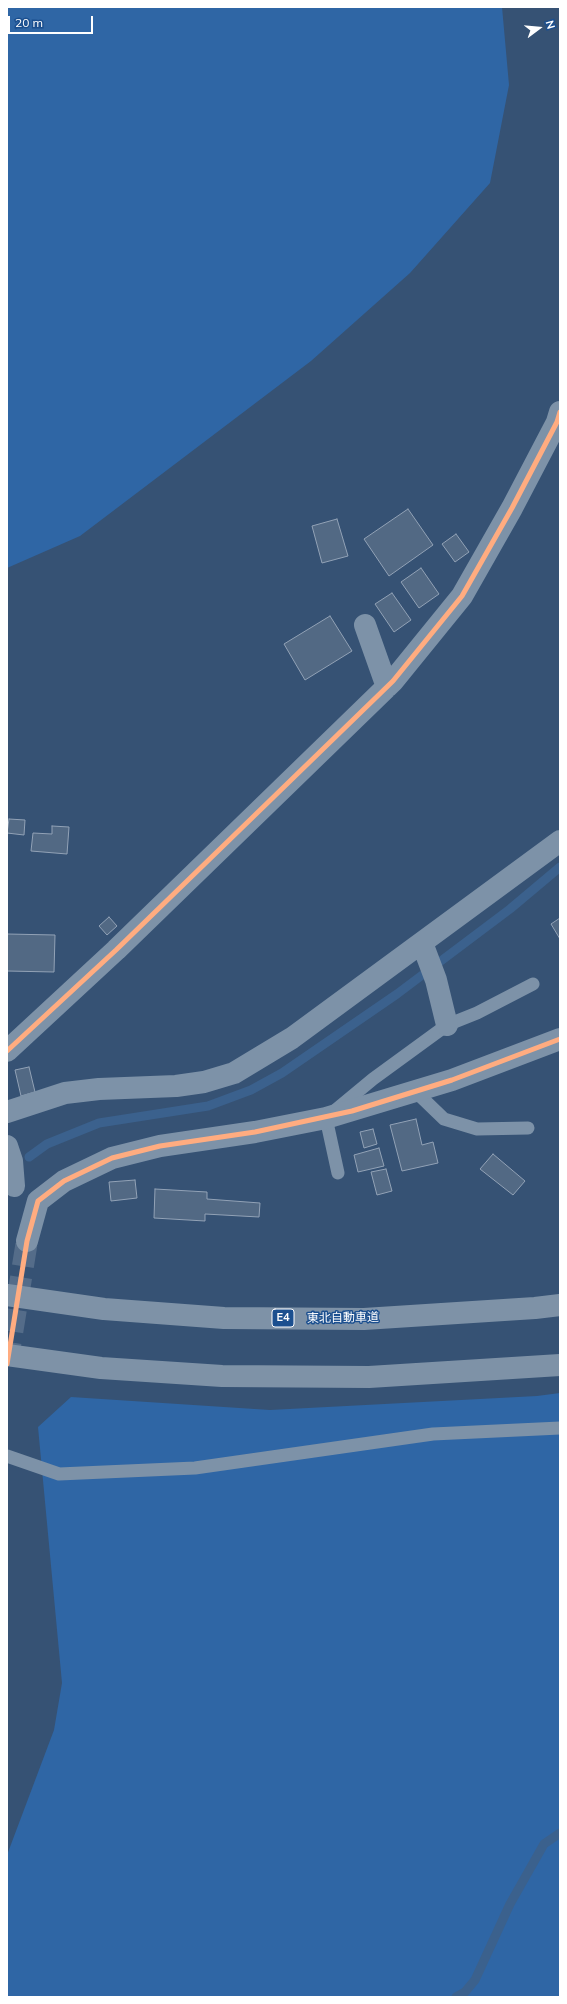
<!DOCTYPE html>
<meta charset="utf-8">
<style>
body{margin:0}
#map{position:relative;width:567px;height:2004px;overflow:hidden;background:#365274;font-family:Mulish,sans-serif}
canvas{display:block}
.frame{position:absolute;inset:0;border:8px solid #fff;pointer-events:none}
.north{position:absolute;left:519px;top:8px;width:40px;height:40px;-webkit-text-stroke:3px #1b4f8f;paint-order:stroke;rotate:74deg;font-size:11px;font-weight:700;line-height:16px;text-align:center;color:#fff}
.north::after{content:'';display:block;margin:auto;width:14px;height:18px;background:#fff;clip-path:polygon(50% 0,100% 100%,50% 72%,0 100%)}
.scale{position:absolute;left:8px;top:16px;width:85px;height:18px;box-sizing:border-box;border:2px solid #fff;border-top:0;padding-left:5px;font-size:12px;line-height:14px;white-space:nowrap;color:#fff;-webkit-text-stroke:3px #1b4f8f;paint-order:stroke}
</style>
<div id="map">
<canvas width="567" height="2004"></canvas>
<div class="frame"></div>
<div class="north">N</div>
<div class="scale">20 m</div>
</div>
<script>
const g = document.querySelector('canvas').getContext('2d');
g.lineJoin = 'round';
function fillPath(path, color) { g.fillStyle = color; g.fill(path, 'evenodd'); }
const shape = rows => new Path2D(rows.map(r => 'M' + r).join(''));
function stroke(path, color, width, dash) { g.strokeStyle = color; g.lineWidth = width; g.lineCap = dash ? 'butt' : 'round'; g.setLineDash(dash || []); g.stroke(path); }
function drawText(font, color, halo, rows, align = 'center') {
  g.font = font + ' Mulish,"Noto Sans JP",sans-serif'; g.lineWidth = 3; g.setLineDash([]); g.textBaseline = 'middle'; g.strokeStyle = halo; g.fillStyle = color; for (const [text, x, y, turn = 0] of rows) {
    g.save(); g.translate(x, y); g.rotate((+turn || 0) * Math.PI / 180); g.textAlign = isNaN(turn) ? turn : align; if (halo) g.strokeText(text, 0, 0); g.fillText(text, 0, 0); g.restore();
  }
}
const green = shape([
 [7,7,502,7,509,85,490,183,410,273,311,361,80,536,7,568],
 [560,1393,560,1997,7,1997,7,1855,54,1730,62,1683,38,1427,71,1397,270,1410,537,1396]
]);
const stream = shape([
 [29,1157,47,1144,99,1123,208,1106,251,1090,282,1073,397,994,510,909,560,867],
 [456,1997,465,1992,475,1980,510,1904,544,1844,560,1833]
]);
const building = shape([
 [408,509,433,545,389,576,364,539,408,509],
 [337,519,348,556,322,563,312,526,337,519],
 [456,534,469,552,455,562,442,544,456,534],
 [421,568,439,594,419,608,401,582,421,568],
 [392,593,411,620,394,632,375,604,392,593],
 [330,616,352,651,305,680,284,644,330,616],
 [9,819,25,820,24,835,7,833,9,819],
 [52,826,69,827,67,854,31,851,33,833,52,834,52,826],
 [109,917,117,926,107,935,99,926,109,917],
 [560,918,560,939,551,924,560,918],
 [7,934,55,935,54,972,7,971,7,934],
 [29,1067,35,1092,21,1096,15,1070,29,1067],
 [416,1119,422,1145,433,1142,438,1163,402,1171,390,1125,416,1119],
 [373,1129,377,1144,364,1148,360,1132,373,1129],
 [379,1148,384,1166,358,1172,354,1155,379,1148],
 [493,1154,525,1181,513,1195,480,1169,493,1154],
 [386,1169,392,1191,377,1195,371,1172,386,1169],
 [135,1180,137,1198,111,1201,109,1182,135,1180],
 [155,1189,207,1192,207,1199,260,1203,259,1217,205,1214,205,1221,154,1218,155,1189]
]);
const tertiaryTunnel = shape([
 [7,1364,27,1241]
]);
const service = shape([
 [415,1091,444,1119,477,1129,528,1128],
 [338,1173,326,1118,373,1079,447,1025,477,1013,533,984],
 [7,1456,59,1474,195,1468,433,1434,560,1428]
]);
const minor = shape([
 [365,625,387,687],
 [422,943,436,980,447,1025],
 [7,1051,116,950,393,681,462,596,512,508,557,422,560,412],
 [7,1112,65,1093,99,1089,176,1086,204,1082,234,1073,292,1038,560,841],
 [7,1146,12,1161,14,1186]
]);
const tertiary = shape([
 [27,1241,38,1201,64,1181,112,1158,160,1146,255,1132,326,1118,452,1080,560,1039]
]);
const motorway = shape([
 [7,1295,104,1309,224,1318,364,1319,535,1308,560,1305],
 [7,1355,101,1368,222,1376,369,1377,560,1365]
]);
const cycleway = shape([
 [7,1051,116,950,393,681,462,596,512,508,557,422,560,412],
 [7,1364,27,1241,38,1201,64,1181,112,1158,160,1146,255,1132,352,1111,452,1080,560,1039]
]);
const shields = [
 [283,1318,22]
];
const shieldNames = [
 ["E4",283,1318]
];
const streetNames = [
 ["東北自動車道",343,1318,-1]
];
fillPath(green, '#2f66a5');
stroke(stream, '#3b618d', 9);
fillPath(building, '#526984');
stroke(building, '#92a2b6', 1);
stroke(tertiaryTunnel, '#546c89', 22, [22, 11]);
stroke(service, '#7d92a8', 13);
stroke(minor, '#7d92a8', 22);
stroke(tertiary, '#7d92a8', 22);
stroke(motorway, '#7e92a7', 22);
stroke(cycleway, '#ffac80', 5);
for (const [x, y, w] of shields) { const box = new Path2D(); box.roundRect(x - w / 2, y - 9, w, 18, 3); g.fillStyle = '#1b4f8f'; g.fill(box); stroke(box, '#fff', 1); }
drawText('bold 11px', '#fff', null, shieldNames);
drawText('12px', '#fff', '#1b4f8f', streetNames);
</script>
